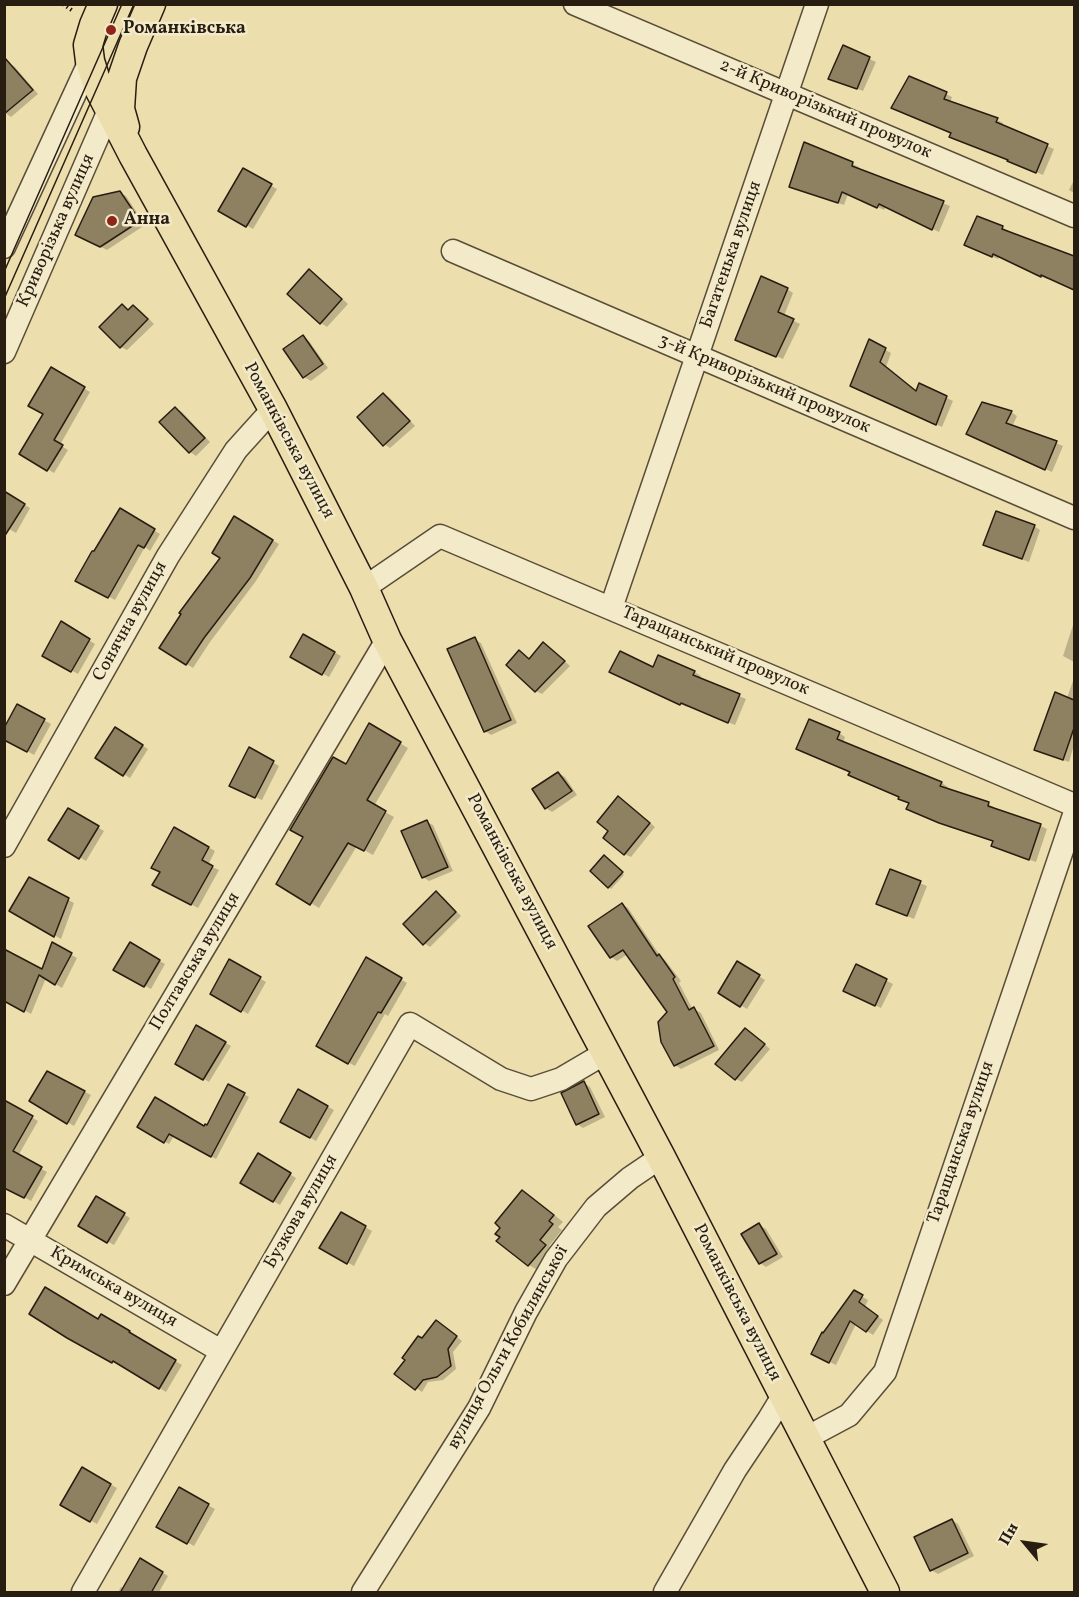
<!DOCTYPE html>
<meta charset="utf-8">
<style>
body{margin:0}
#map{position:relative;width:1079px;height:1597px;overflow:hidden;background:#eddead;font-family:Vollkorn,serif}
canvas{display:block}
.frame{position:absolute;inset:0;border:6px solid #281d11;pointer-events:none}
.north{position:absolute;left:995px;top:1513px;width:60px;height:60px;-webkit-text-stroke:4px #f3eaca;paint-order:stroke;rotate:299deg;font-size:16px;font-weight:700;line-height:24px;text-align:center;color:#281d11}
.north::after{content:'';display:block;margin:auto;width:21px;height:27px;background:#281d11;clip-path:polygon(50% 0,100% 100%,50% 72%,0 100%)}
</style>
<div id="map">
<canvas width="1079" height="1597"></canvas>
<div class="frame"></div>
<div class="north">Пн</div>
</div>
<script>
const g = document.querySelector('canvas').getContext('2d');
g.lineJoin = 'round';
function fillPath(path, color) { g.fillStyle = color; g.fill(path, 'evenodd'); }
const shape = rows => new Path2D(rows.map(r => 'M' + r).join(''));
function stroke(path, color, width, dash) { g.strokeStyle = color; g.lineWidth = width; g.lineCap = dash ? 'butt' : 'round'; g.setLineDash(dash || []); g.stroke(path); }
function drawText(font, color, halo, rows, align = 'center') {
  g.font = font + ' Vollkorn,serif'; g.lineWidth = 5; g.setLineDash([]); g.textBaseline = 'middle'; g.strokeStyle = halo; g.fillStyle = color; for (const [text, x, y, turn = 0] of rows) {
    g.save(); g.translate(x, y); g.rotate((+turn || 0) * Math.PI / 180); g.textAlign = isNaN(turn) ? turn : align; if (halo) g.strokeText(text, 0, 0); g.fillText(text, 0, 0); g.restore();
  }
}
const shadow = shape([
 [844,47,876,62,863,91,837,81],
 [8,63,15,67,38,94,11,117,5,113],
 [946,94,952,97,950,103,997,120,1003,123,1002,126,1054,149,1043,175,900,111],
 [852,164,859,167,858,170,950,206,939,232,886,207,884,210,848,194,844,205,797,189],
 [244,170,277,189,253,229,220,210],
 [1074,180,1074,193,1069,190],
 [120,193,126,196,145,225,107,250,83,238],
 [1002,227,1008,231,1008,233,1057,256,1074,261,1074,289,1048,277,1047,279,999,256,998,259,972,248],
 [309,271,316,275,348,304,327,327,321,323],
 [787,289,793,293,784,316,800,324,783,359,737,340],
 [122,306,130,311,133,307,140,310,154,324,127,350,121,347],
 [303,337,309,341,328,368,311,381,304,377],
 [869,341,891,353,886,367,917,392,920,385,953,401,942,427,858,389],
 [51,369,90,392,60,445,68,450,54,473,21,453,45,414],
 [384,394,390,398,415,426,390,448,384,444],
 [175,408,182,412,210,442,196,456,190,452],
 [1011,412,1017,416,1012,427,1056,443,1063,446,1052,472,974,437],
 [4,493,30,508,16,533,4,526],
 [120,510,160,534,150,551,145,547,115,600,78,580],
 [234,518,279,544,256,581,210,642,193,668,161,648,222,558],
 [1034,526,1040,530,1029,562,985,545],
 [1074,622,1074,662,1063,656],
 [62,623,95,644,78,674,44,655],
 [304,636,341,656,329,677,292,657],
 [474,639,481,643,517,723,491,735,485,731],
 [544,644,550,648,570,666,542,694,536,691,519,652,530,659],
 [658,657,695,672,701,676,699,679,746,699,735,725,688,705,687,707,617,675,654,669],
 [1074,678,1074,745,1069,762,1041,752,1067,698],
 [18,706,51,724,34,755,4,738],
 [370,725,408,748,374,806,394,817,373,855,357,846,319,908,278,883],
 [116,729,148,749,130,778,98,758],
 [839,733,845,737,843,743,942,783,948,787,947,790,988,804,994,807,994,810,1041,826,1047,829,1036,862,999,849,993,846,994,841,947,826,914,812,910,804,900,798,900,797,851,772,804,752],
 [250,749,279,766,262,800,237,789],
 [558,773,565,777,577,795,552,812,546,808],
 [625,802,655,827,631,857,624,854],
 [69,810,104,831,86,861,50,840],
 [427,822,433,825,453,871,429,881,423,877],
 [175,829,215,851,208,865,219,870,198,908,154,884,162,872],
 [607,859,624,875,611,889,592,871],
 [891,871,927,886,914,919,878,904],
 [29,879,74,903,61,939,11,910],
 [436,893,443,897,461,916,430,947,424,943],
 [622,904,628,908,661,957,665,960,681,981,679,983,693,1010,694,1009,701,1013,719,1050,681,1069,675,1065,669,1012,628,954,617,961,611,957],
 [53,944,77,958,62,988,46,978,31,1014,4,999,42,971],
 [130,944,165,964,151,989,115,970],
 [366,959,407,983,388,1016,385,1014,355,1066,318,1045],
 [230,961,266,982,248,1014,212,993],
 [738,963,765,980,747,1009,720,993],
 [856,966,893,984,881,1008,851,994],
 [197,1027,231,1046,209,1082,177,1063],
 [752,1033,770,1049,742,1082,736,1079],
 [48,1073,91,1095,74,1126,31,1100],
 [584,1083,590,1087,605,1117,583,1128,577,1124],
 [229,1086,249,1097,216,1159,174,1136,169,1144,139,1127,207,1127],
 [299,1091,334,1110,316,1141,282,1121],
 [7,1103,38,1121,18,1156,47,1172,31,1201,4,1186],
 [258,1155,296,1178,280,1205,242,1183],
 [522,1192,532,1197,563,1222,558,1227,562,1230,549,1246,555,1251,539,1271,529,1265,499,1240],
 [97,1198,130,1218,114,1245,80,1226],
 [342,1214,372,1231,354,1266,321,1248],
 [759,1225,766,1229,783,1257,766,1267,760,1263],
 [854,1292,868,1300,865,1307,883,1320,873,1335,856,1324,836,1365,819,1357],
 [101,1317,135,1336,135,1337,182,1365,166,1392,120,1364,119,1365,68,1337,99,1321],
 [442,1325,462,1341,453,1352,456,1369,443,1380,428,1382,422,1392,397,1374,423,1340],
 [83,1469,117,1488,97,1524,62,1505],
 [179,1489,215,1509,194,1546,158,1526],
 [952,1520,958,1524,974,1556,938,1574,931,1570],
 [141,1560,168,1576,159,1592,118,1592,121,1587,124,1588]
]);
const building = shape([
 [843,45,870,57,857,89,828,79,843,45],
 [4,57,33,90,4,114,4,57],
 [909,76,947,92,944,99,998,118,996,122,1048,144,1036,173,1007,161,1008,160,949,137,951,133,891,108,909,76],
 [804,142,853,162,852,166,944,201,932,230,879,204,877,208,842,192,838,203,789,187,804,142],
 [243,168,272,184,246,227,218,211,243,168],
 [120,191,140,221,100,247,75,235,93,197,120,191],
 [977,216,1003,226,1002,229,1074,256,1074,290,1041,275,1041,277,993,254,992,257,964,245,977,216],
 [309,269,342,299,320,324,287,294,309,269],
 [761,276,788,288,778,312,794,319,776,357,735,340,761,276],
 [122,304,128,310,133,305,148,319,120,348,99,327,122,304],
 [303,335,323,364,303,378,283,349,303,335],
 [869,339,886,348,880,362,916,391,919,383,947,396,936,425,850,386,869,339],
 [51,367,85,387,54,440,63,445,47,471,19,454,43,414,28,406,51,367],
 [383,393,410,421,383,446,357,417,383,393],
 [982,402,1012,411,1006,423,1057,441,1045,470,966,434,982,402],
 [175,407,205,438,189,453,159,422,175,407],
 [4,491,25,504,4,537,4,491],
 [120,508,155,529,144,548,138,545,108,598,75,581,92,551,94,551,120,508],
 [996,511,1035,525,1022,559,983,545,996,511],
 [234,516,273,540,250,578,204,638,186,665,159,648,181,614,179,613,220,558,212,553,234,516],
 [61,621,90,639,71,672,42,656,61,621],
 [303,634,335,652,322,675,290,657,303,634],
 [475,637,511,720,484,732,447,649,475,637],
 [543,642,565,661,535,692,506,665,519,650,529,659,543,642],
 [620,651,653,667,658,655,695,671,693,675,740,694,728,723,681,703,680,705,609,672,620,651],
 [1055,692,1074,700,1074,728,1063,760,1034,750,1055,692],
 [17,704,45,719,27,752,4,740,4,728,17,704],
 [809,719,840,732,837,739,942,782,940,786,989,802,988,806,1041,824,1029,860,991,846,993,841,939,823,906,809,909,803,898,799,899,797,848,775,850,772,796,749,809,719],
 [369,723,401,742,367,800,386,811,364,851,348,843,310,905,276,884,303,837,290,830,333,757,346,764,369,723],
 [115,727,143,745,123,776,95,758,115,727],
 [249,747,274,761,255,798,229,786,249,747],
 [558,772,572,791,545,809,532,789,558,772],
 [618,796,650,823,624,855,603,838,608,831,597,822,618,796],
 [68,808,99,826,79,859,48,840,68,808],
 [427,820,448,867,422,878,401,831,427,820],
 [174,827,209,847,202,860,213,866,191,905,152,885,160,872,151,868,174,827],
 [604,855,623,872,608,888,590,871,604,855],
 [890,869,921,881,907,916,876,904,890,869],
 [29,877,69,898,54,937,9,911,29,877],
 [436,891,456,912,423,945,403,924,436,891],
 [622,903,657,956,659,954,675,977,673,979,689,1010,694,1007,714,1046,674,1066,661,1042,658,1022,667,1012,623,950,610,958,588,926,622,903],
 [52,942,72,953,55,985,39,975,24,1012,4,1001,4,949,42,969,52,942],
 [130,942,160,960,144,987,113,970,130,942],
 [366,957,402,978,381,1013,378,1012,348,1064,316,1046,366,957],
 [229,959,261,977,241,1012,210,994,229,959],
 [737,961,760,975,740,1007,718,993,737,961],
 [856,964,887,979,875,1006,843,991,856,964],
 [196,1025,226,1042,203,1080,175,1064,196,1025],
 [745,1028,765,1044,735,1080,715,1064,745,1028],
 [47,1071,85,1091,67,1124,29,1101,47,1071],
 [584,1081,599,1114,576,1125,561,1093,584,1081],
 [228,1084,245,1093,211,1157,169,1134,164,1143,137,1127,155,1097,204,1126,205,1124,207,1125,228,1084],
 [298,1089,328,1106,310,1138,280,1122,298,1089],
 [4,1100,33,1116,13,1151,42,1167,24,1198,4,1188,4,1100],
 [258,1153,291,1173,273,1202,240,1183,258,1153],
 [522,1190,554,1215,549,1221,553,1224,540,1240,546,1245,528,1266,496,1241,500,1237,495,1234,500,1228,495,1223,522,1190],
 [96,1196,125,1213,107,1243,78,1226,96,1196],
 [341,1212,366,1226,347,1264,319,1248,341,1212],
 [759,1223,777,1254,759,1264,741,1234,759,1223],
 [45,1287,98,1319,101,1314,130,1331,129,1332,176,1360,159,1389,113,1361,112,1363,67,1338,29,1314,45,1287],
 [854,1290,863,1295,859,1302,878,1316,866,1332,850,1321,829,1363,811,1354,822,1332,823,1333,854,1290],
 [436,1320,457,1336,448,1349,451,1366,437,1377,423,1380,415,1390,394,1374,405,1360,402,1358,418,1336,422,1338,436,1320],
 [82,1467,111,1484,90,1522,60,1505,82,1467],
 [179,1487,209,1504,187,1544,156,1527,179,1487],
 [952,1519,968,1553,930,1571,914,1537,952,1519],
 [140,1558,163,1572,151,1593,120,1593,140,1558]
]);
const path = shape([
 [63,4,73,11]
]);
const minor = shape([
 [575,4,1074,216],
 [4,247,90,61],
 [453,251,1074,518],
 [4,352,114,99],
 [364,588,440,536,1074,805],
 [611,608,817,4],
 [4,846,168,556,236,450,273,409],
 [4,1225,221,1351],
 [4,1284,387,640],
 [806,1438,849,1415,885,1372,1074,815],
 [83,1592,410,1024,501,1079,531,1089,561,1079,607,1052],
 [363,1592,479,1408,526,1312,556,1259,596,1207,630,1178,661,1157],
 [665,1592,735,1470,769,1419,783,1396]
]);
const major = shape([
 [103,4,94,25,88,45,90,61,98,87,133,155,273,409,364,588,387,640,661,1157,885,1592],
 [125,127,120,109,122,78,133,46,151,4]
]);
const tram = shape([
 [4,272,122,4],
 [4,299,134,4]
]);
const markers = [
 [111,30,6,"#8f2418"],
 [112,221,6,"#8f2418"]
];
const poiNames = [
 ["Романківська",123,30],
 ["Анна",124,221]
];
const streetNames = [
 ["2-й Криворізький провулок",825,110,23],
 ["Криворізька вулиця",57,231,-66],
 ["Багатенька вулиця",732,255,-71],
 ["3-й Криворізький провулок",764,385,23],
 ["Романківська вулиця",288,441,62],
 ["Сонячна вулиця",131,622,-61],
 ["Таращанський провулок",715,652,23],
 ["Романківська вулиця",511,872,62],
 ["Полтавська вулиця",196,962,-59],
 ["Таращанська вулиця",962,1143,-71],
 ["Бузкова вулиця",302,1212,-60],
 ["Кримська вулиця",113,1288,30],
 ["Романківська вулиця",736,1303,63],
 ["вулиця Ольги Кобилянської",509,1348,-61]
];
fillPath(shadow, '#0003');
fillPath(building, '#8e8162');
stroke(building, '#281d11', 1.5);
stroke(minor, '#594d38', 25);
stroke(major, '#281d11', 31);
stroke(path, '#281d11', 4, [1.5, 3]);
stroke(minor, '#f3eaca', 22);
stroke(major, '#eddead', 28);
stroke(tram, '#281d11', 1.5);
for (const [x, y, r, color] of markers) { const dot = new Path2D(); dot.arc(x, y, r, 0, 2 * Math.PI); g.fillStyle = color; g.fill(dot); stroke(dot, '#f3eaca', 2); }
drawText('bold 18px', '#281d11', '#f3eaca', poiNames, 'left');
drawText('18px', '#281d11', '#f3eaca', streetNames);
</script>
